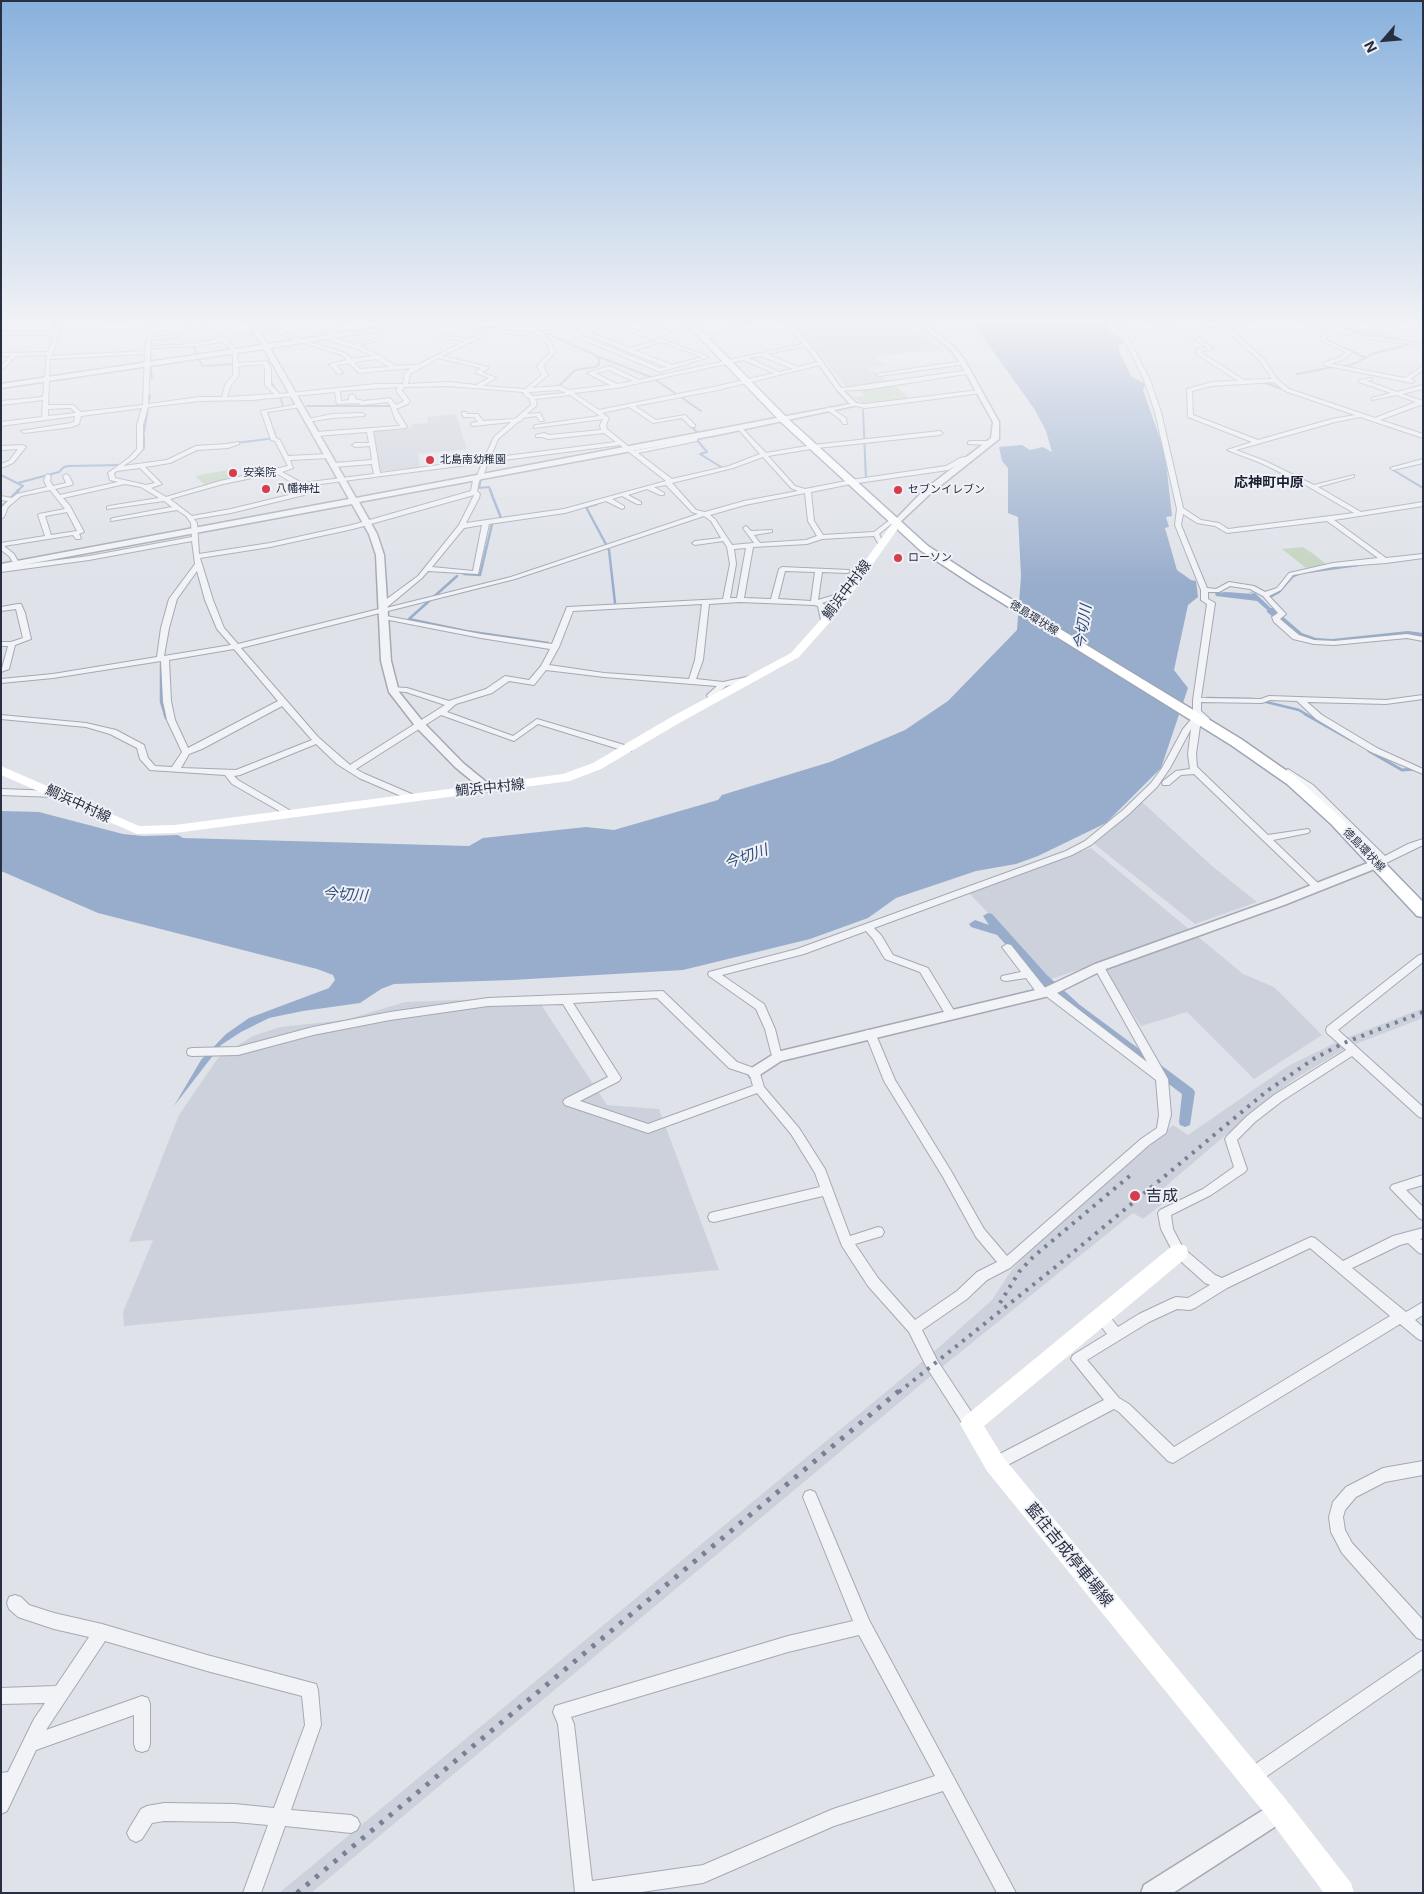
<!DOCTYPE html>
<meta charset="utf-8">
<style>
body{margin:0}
#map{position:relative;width:1424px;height:1894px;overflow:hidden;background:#dfe2e9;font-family:Inter,sans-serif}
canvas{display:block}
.frame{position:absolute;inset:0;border:2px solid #272f41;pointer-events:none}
.north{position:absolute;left:1359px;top:15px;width:50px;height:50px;-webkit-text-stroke:4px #eff1f7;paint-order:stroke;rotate:243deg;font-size:14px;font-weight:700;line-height:20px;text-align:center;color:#272f41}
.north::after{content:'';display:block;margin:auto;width:18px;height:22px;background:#272f41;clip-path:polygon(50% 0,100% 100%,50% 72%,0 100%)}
</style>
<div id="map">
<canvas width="1424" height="1894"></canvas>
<div class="frame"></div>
<div class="north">N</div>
</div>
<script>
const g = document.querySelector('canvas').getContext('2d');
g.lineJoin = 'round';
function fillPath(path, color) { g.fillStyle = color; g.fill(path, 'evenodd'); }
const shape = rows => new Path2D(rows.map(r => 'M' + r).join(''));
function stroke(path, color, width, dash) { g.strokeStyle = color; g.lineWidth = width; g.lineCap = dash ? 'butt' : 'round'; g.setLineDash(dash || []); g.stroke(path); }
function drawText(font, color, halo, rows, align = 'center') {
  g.font = font + ' Inter,"Noto Sans JP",sans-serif'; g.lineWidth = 4; g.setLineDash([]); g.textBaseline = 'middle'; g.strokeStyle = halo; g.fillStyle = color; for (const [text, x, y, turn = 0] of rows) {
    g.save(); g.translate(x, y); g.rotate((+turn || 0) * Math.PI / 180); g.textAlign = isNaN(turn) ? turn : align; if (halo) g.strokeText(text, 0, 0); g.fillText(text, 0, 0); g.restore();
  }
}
const built = shape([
 [791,320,903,320,918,335,923,334,944,350,873,356,885,366,868,368,889,382,855,388,846,387],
 [456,414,467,449,418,454,420,467,381,471,374,431,411,429,412,424,428,423,427,417],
 [1142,802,1212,866,1257,902,1195,924,1093,843],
 [1091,848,1243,974,1274,987,1322,1035,1254,1079,1187,1012,1141,1026,1099,963,1051,979,968,892],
 [536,997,607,1105,659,1109,719,1270,124,1326,123,1312,153,1240,129,1242,179,1115,218,1058,253,1036,280,1027,345,1020,405,1002],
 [1423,1008,1423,1018,1348,1047,1301,1075,1274,1094,1153,1197,1162,1204,1143,1219,1133,1213,937,1371,311,1893,279,1893,928,1357,992,1300,1013,1268,1028,1253,1173,1125,1188,1135,1288,1066,1341,1040]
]);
const green = shape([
 [893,384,910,399,874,404,863,404,853,397,865,396,859,390],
 [232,469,240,476,205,485,195,476],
 [1303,547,1315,555,1326,564,1306,568,1282,549]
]);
const water = shape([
 [971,320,1104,320,1112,334,1120,338,1124,343,1120,344,1118,349,1131,376,1145,384,1143,390,1165,453,1172,516,1166,517,1169,527,1165,528,1177,570,1191,580,1196,581,1198,597,1188,605,1174,670,1188,688,1161,768,1106,823,1038,856,1016,864,976,871,896,898,868,918,810,939,683,970,512,980,394,984,381,989,360,1003,303,1011,269,1018,241,1032,221,1045,174,1106,201,1060,226,1034,249,1018,329,988,335,980,333,975,317,969,98,913,1,871,1,811,39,812,123,834,143,836,178,835,183,838,469,846,483,838,586,827,614,830,718,800,722,795,830,762,905,730,948,701,1017,630,1021,576,1018,517,1008,513,1008,468,1002,461,999,447,1022,445,1030,450,1043,447,1052,452,1046,431,1035,410],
 [1226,592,1254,594,1248,592,1255,593,1277,614,1273,615,1257,601,1216,596,1215,593]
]);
const streamFar2 = shape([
 [45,320,55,322,53,332,50,332],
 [535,320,537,329,597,356,599,360,599,364,596,367,575,370,557,388],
 [604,320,613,323],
 [1305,320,1398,339],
 [154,322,168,320],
 [259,326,292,338],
 [466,326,496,327,514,320],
 [243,337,273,332],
 [1329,341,1364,357],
 [193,345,202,366,236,364],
 [151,348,168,347],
 [333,352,343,356,348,362],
 [597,356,653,378,701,411],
 [150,362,151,340],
 [257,362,268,361,270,368],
 [150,365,152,378],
 [1342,367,1356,363,1372,354,1410,344],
 [1297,374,1333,367],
 [271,382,279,394,283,406],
 [1263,382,1358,416],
 [148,404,150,396],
 [307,406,391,406],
 [863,410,866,479],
 [269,411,267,412,271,423],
 [681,417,698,433],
 [144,432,148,408],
 [697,440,707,452,700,454,721,467],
 [228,444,276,438,273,429],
 [133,459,144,448,144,435],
 [1393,470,1423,488],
 [1,475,23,486,17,491],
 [481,479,479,488,489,487,491,491],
 [18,483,59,472,64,467,69,466,123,465]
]);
const streamFar1 = shape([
 [490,490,501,518,499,519],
 [597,504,586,507,609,550,615,603],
 [1,507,19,490],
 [1307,572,1358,565],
 [464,574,480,575,493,520],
 [457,576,409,619,466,631,548,643],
 [1270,597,1279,592,1293,576,1301,573],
 [161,664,161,702,165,715],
 [1207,698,1253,699],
 [1262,701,1299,710,1307,715]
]);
const stream = shape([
 [165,714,166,718],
 [1305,714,1353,741],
 [1369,751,1402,770,1414,769]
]);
const canal = shape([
 [1267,608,1273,608,1302,633,1316,638,1332,639,1408,631,1423,633,1423,638,1408,635,1332,643,1315,642,1296,637,1267,612,1267,608],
 [988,913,992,914,1047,975,1080,1005,1193,1089,1195,1092,1190,1125,1185,1127,1180,1125,1179,1122,1182,1094,1072,1011,1039,981,997,935,971,927,969,924,975,920,989,925,983,916,988,913]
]);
const minor = shape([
 [7,320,11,320,7,330,1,331,7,320],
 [53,320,58,320,61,325,57,342,51,356,145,351,149,320,153,320,151,337,180,335,178,337,151,340,148,404,200,397,222,397,225,385,233,375,233,351,223,342,193,346,154,348,152,347,154,346,193,344,218,339,204,330,201,324,202,320,206,320,205,324,208,328,224,338,245,335,245,337,227,340,237,351,238,363,267,361,271,369,271,385,280,394,376,384,403,384,405,373,411,368,359,373,349,363,336,365,343,373,338,374,329,364,347,360,342,355,300,342,248,320,254,320,306,341,346,353,351,359,372,356,363,351,322,338,345,320,350,320,329,336,354,345,383,336,383,338,359,346,381,356,395,366,418,365,465,341,440,337,456,327,391,320,410,320,497,329,529,321,531,323,504,330,531,334,538,331,541,332,556,329,544,324,552,320,558,320,550,324,562,328,590,321,605,324,620,320,627,320,618,324,651,335,664,332,633,320,640,320,671,332,656,337,709,357,660,372,572,335,578,332,566,330,543,334,552,344,555,352,543,366,548,375,532,388,560,386,569,390,610,385,587,373,610,366,639,380,807,343,809,345,767,354,798,367,822,361,824,364,718,390,635,406,656,420,685,415,695,425,695,427,691,427,682,418,653,423,629,407,602,413,609,418,606,425,607,429,634,451,692,439,693,436,697,436,697,441,638,453,672,479,729,466,760,454,739,430,738,429,741,427,766,453,813,445,940,431,943,433,940,435,817,448,768,456,795,486,805,489,851,480,946,466,960,458,971,456,974,458,964,461,948,470,851,484,811,492,814,521,823,535,874,532,891,519,896,520,879,534,884,544,881,546,879,545,874,536,822,539,807,544,753,547,744,598,771,599,779,569,782,567,849,570,849,572,847,573,822,572,818,600,845,592,848,594,822,603,825,605,829,620,825,622,821,620,818,606,814,605,740,602,709,604,703,660,696,679,723,682,751,676,755,678,754,680,726,686,715,696,715,702,709,702,707,695,717,686,604,677,546,670,534,685,509,681,492,693,456,704,447,712,513,736,537,719,631,747,631,751,625,751,538,724,514,741,441,715,356,769,365,774,414,795,415,797,414,799,408,799,359,778,337,764,316,744,240,775,234,776,238,780,291,811,292,813,288,816,232,784,225,775,150,770,140,759,137,748,110,734,86,727,1,719,1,715,86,723,116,730,144,745,148,758,155,766,172,767,182,752,167,720,163,701,161,661,53,678,1,683,1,679,53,674,157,657,161,628,169,599,195,564,192,541,89,560,1,572,1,568,12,566,14,564,9,556,1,550,1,543,45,536,38,515,39,514,65,509,50,490,21,496,8,507,4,517,1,519,1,508,8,501,1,500,1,496,12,498,17,494,47,487,44,481,45,476,48,474,51,476,50,481,53,486,66,483,63,476,66,474,69,476,73,484,72,485,55,489,60,495,118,482,110,480,108,473,130,457,137,449,137,425,142,408,81,416,79,424,72,427,24,433,21,431,71,423,74,422,75,416,1,426,1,422,42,417,43,400,1,405,1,401,43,397,47,355,16,356,3,369,1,366,10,356,1,356,1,353,48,352,55,334,1,335,1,333,55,331,57,325,53,320],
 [590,323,600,326,584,330,573,329,590,323],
 [613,325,649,338,657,341,629,348,589,332,613,325],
 [461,327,483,329,490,330,469,339,447,336,461,327],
 [497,332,531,336,538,335,548,345,550,352,537,366,542,375,525,389,483,386,496,378,482,372,488,369,488,367,442,356,488,334,497,332],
 [584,333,626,351,667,367,660,368,579,335,584,333],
 [662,342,702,357,672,365,634,350,662,342],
 [145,354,143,405,81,412,73,405,48,405,50,359,145,354],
 [761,356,793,369,779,372,749,358,761,356],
 [438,358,481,368,476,371,476,373,489,378,476,385,448,382,408,384,410,374,438,358],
 [376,359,389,367,360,369,354,362,376,359],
 [743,360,774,373,718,386,599,410,574,393,617,388,743,360],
 [263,364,265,369,265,385,274,394,227,397,231,385,239,375,238,366,263,364],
 [609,370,633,381,617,384,595,373,609,370],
 [448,386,523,392,524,395,530,399,531,405,515,419,483,421,478,414,467,414,466,412,462,412,463,417,474,417,478,422,471,423,471,425,473,426,511,422,494,437,484,459,380,473,373,431,406,428,407,427,396,409,408,404,410,401,402,391,404,387,448,386],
 [398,387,396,391,404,401,396,405,390,398,364,401,355,399,355,396,352,394,349,396,349,400,341,401,340,391,398,387],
 [559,390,566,393,533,396,529,393,529,392,559,390],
 [335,392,337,404,358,403,361,405,388,402,391,407,395,419,400,426,316,432,313,434,316,436,367,432,369,443,355,443,352,445,355,447,370,446,372,460,334,463,331,465,334,467,372,464,374,474,302,483,282,472,293,468,290,460,329,458,332,456,329,454,288,456,280,440,276,438,267,412,301,407,302,406,299,404,261,411,271,440,275,441,288,466,220,481,166,497,151,488,162,484,145,467,170,463,197,450,228,448,239,444,239,442,227,444,196,446,167,460,123,466,134,459,143,449,143,425,148,407,200,401,252,400,335,392],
 [570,395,600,416,536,425,534,426,534,428,603,419,600,425,601,430,549,435,544,433,536,435,536,437,543,437,548,439,604,433,616,442,490,458,498,439,518,422,521,421,523,418,536,416,540,421,544,421,540,413,527,414,537,405,535,399,570,395],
 [68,408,71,408,76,413,48,416,48,409,68,408],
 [620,445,666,481,564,509,466,523,479,498,480,494,477,491,479,481,483,477,488,462,620,445],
 [763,457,791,488,798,491,744,501,705,512,696,510,672,483,733,468,763,457],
 [482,463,477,476,473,480,471,491,352,525,270,543,199,554,197,523,194,519,231,513,304,495,307,493,305,486,482,463],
 [140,468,155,483,146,485,115,478,114,473,117,471,140,468],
 [276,473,298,486,301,492,231,509,192,516,170,499,223,484,276,473],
 [125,484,141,487,159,498,109,506,107,507,107,509,164,501,172,507,113,518,111,519,111,521,177,510,186,516,191,523,192,537,89,556,20,565,14,554,4,546,73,535,76,539,80,539,81,538,79,534,84,532,70,506,63,498,125,484],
 [666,485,692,512,698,514,511,577,386,608,422,578,428,571,478,574,489,524,565,513,606,501,622,509,624,508,624,506,612,499,622,496,637,504,641,504,641,502,628,495,647,489,660,495,664,495,664,493,654,487,666,485],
 [805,493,808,521,817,536,806,540,760,543,754,535,772,532,772,530,751,531,746,526,743,528,754,543,732,545,715,519,710,515,745,505,805,493],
 [474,495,459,525,418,576,380,604,379,606,383,608,238,644,224,628,213,600,200,558,270,547,353,529,474,495],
 [67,512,77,531,51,535,45,516,67,512],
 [704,516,711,521,721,538,695,541,692,543,695,545,723,541,727,547,730,564,723,599,567,607,552,644,481,634,381,615,381,619,384,619,481,638,550,649,541,666,529,680,505,676,486,689,449,701,407,688,390,687,390,691,406,692,445,705,350,765,318,737,241,648,515,579,704,516],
 [482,525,473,571,432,567,464,528,482,525],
 [746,548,737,598,730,598,736,564,734,549,746,548],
 [197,571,205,600,217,629,231,645,164,656,169,628,177,599,197,571],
 [785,571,815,572,811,601,778,599,785,571],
 [702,604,695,660,689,679,604,673,549,665,559,647,573,611,702,604],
 [234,649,278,701,188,748,175,720,171,701,169,660,234,649],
 [282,706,312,740,236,770,181,768,189,754,202,749,282,706],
 [118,320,139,320,112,323,110,322,118,320],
 [187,320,191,320,189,329,187,330,185,329,187,320],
 [748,320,755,320,706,339,702,338,748,320],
 [1115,320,1119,320,1150,380,1161,412,1183,508,1201,520,1219,523,1228,529,1354,513,1302,483,1261,463,1227,450,1252,442,1188,417,1187,389,1212,382,1238,381,1198,355,1196,351,1197,349,1207,348,1186,332,1174,332,1144,320,1151,320,1176,330,1227,327,1251,320,1259,320,1230,329,1264,359,1277,379,1289,389,1375,418,1416,402,1396,395,1372,400,1372,398,1391,393,1359,382,1359,380,1372,378,1372,380,1367,381,1397,392,1423,385,1423,389,1402,394,1423,401,1423,404,1380,420,1423,434,1423,438,1360,417,1335,422,1236,450,1265,461,1314,485,1354,475,1354,477,1318,487,1361,512,1423,502,1423,506,1334,520,1386,558,1423,554,1423,558,1386,563,1333,567,1299,574,1293,575,1281,590,1269,596,1286,614,1280,619,1299,635,1314,640,1334,641,1407,634,1423,637,1423,641,1407,638,1334,645,1314,644,1293,639,1274,622,1272,617,1278,613,1263,596,1250,589,1230,586,1219,592,1208,592,1208,599,1215,603,1201,698,1261,699,1269,696,1386,700,1423,695,1423,699,1386,704,1307,702,1322,715,1377,748,1423,769,1423,774,1371,752,1316,719,1297,701,1270,700,1262,703,1201,702,1201,711,1210,719,1206,721,1201,719,1196,754,1197,767,1268,835,1308,829,1310,831,1308,833,1273,840,1320,885,1322,887,1320,889,1314,889,1194,774,1181,775,1169,785,1163,785,1162,783,1163,781,1176,771,1190,769,1188,754,1191,729,1170,768,1157,787,1129,814,1091,845,1072,855,874,928,881,935,893,955,928,968,956,1014,955,1017,947,1017,920,972,885,959,873,939,866,931,804,954,722,975,764,1004,775,1029,782,1057,781,1060,773,1060,765,1029,756,1009,709,976,708,974,709,972,797,949,1066,851,1085,841,1123,810,1151,783,1162,768,1183,729,1194,716,1197,716,1193,712,1193,700,1207,604,1201,600,1201,590,1175,525,1177,509,1155,412,1144,380,1115,320],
 [1226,329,1260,361,1272,379,1244,380,1202,353,1201,351,1213,349,1192,332,1226,329],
 [1274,382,1285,391,1355,415,1332,419,1258,440,1193,415,1192,391,1212,386,1274,382],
 [1183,514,1197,523,1215,526,1227,533,1327,521,1378,558,1333,563,1289,573,1277,588,1265,592,1254,586,1229,582,1216,589,1207,588,1181,525,1183,514],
 [1294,320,1302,320,1335,328,1361,320,1368,320,1340,329,1365,336,1423,344,1423,346,1365,338,1343,333,1326,337,1326,340,1352,352,1344,359,1331,364,1405,378,1423,366,1423,370,1410,379,1415,381,1412,383,1323,365,1323,363,1340,357,1346,352,1322,341,1322,335,1339,332,1294,320],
 [1401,320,1409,320,1362,333,1360,332,1401,320],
 [964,361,966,364,879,376,876,374,964,361],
 [970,370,972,373,870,389,839,391,836,389,970,370],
 [979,390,981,391,981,393,865,408,852,405,855,403,865,404,979,390],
 [829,407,846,418,847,424,843,424,841,420,827,410,826,409,829,407],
 [362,413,365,415,364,416,332,418,307,422,304,420,332,414,362,413],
 [970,441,990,441,993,443,990,445,968,444,968,442,970,441],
 [1,446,23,445,26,447,13,463,1,468,1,464,9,461,18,449,1,450,1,446],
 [1423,459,1423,463,1393,470,1390,468,1423,459],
 [18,604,21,604,25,613,31,639,15,645,9,669,1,672,8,646,1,646,1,642,11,642,23,638,16,609,1,611,1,607,18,604],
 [1288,769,1313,785,1385,856,1408,844,1423,839,1423,845,1382,865,1376,865,1374,863,1378,860,1307,789,1285,774,1284,772,1288,769],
 [1,789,55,791,59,794,55,797,1,795,1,789],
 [1007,944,1011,945,1046,989,1052,989,1147,1062,1094,967,1095,965,1103,965,1168,1079,1171,1115,1166,1133,1149,1145,1010,1268,987,1280,967,1299,922,1330,937,1360,976,1419,978,1424,976,1429,971,1430,966,1429,927,1368,909,1332,868,1286,842,1246,823,1196,714,1222,710,1221,708,1217,710,1213,714,1212,820,1187,815,1173,791,1134,757,1093,648,1133,565,1105,563,1102,565,1099,608,1077,563,1004,488,1006,390,1020,313,1035,238,1055,192,1056,188,1055,187,1052,188,1049,192,1048,238,1047,313,1027,390,1012,488,998,663,991,737,1062,759,1070,764,1087,799,1128,825,1169,850,1236,878,1227,882,1228,884,1232,882,1236,855,1244,878,1278,915,1320,957,1291,977,1272,997,1262,976,1237,943,1177,884,1081,865,1033,866,1030,874,1030,895,1080,951,1171,984,1229,1007,1256,1141,1139,1157,1128,1159,1115,1156,1080,1046,996,1039,996,1026,978,1006,981,1002,980,1001,978,1002,976,1021,972,1002,947,1007,944],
 [657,998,729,1068,750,1075,753,1086,648,1124,580,1101,619,1081,621,1078,573,1003,657,998],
 [1423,954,1423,962,1338,1030,1423,1107,1423,1118,1419,1117,1352,1056,1282,1101,1255,1122,1237,1140,1247,1169,1245,1172,1211,1195,1171,1215,1173,1229,1183,1248,1215,1275,1222,1278,1311,1237,1315,1238,1343,1261,1393,1236,1423,1228,1423,1238,1420,1239,1423,1241,1423,1254,1419,1253,1408,1243,1400,1245,1352,1268,1406,1312,1423,1302,1423,1315,1415,1320,1423,1327,1423,1341,1418,1339,1400,1324,1173,1463,1168,1461,1119,1412,1114,1409,1000,1469,995,1471,990,1469,988,1464,990,1459,1104,1400,1071,1359,1073,1355,1107,1334,1096,1320,1094,1316,1096,1312,1101,1310,1106,1312,1118,1327,1139,1314,1171,1299,1176,1297,1188,1298,1210,1285,1205,1283,1175,1256,1161,1229,1158,1213,1160,1210,1203,1189,1234,1167,1225,1139,1227,1136,1247,1116,1274,1095,1346,1050,1327,1033,1326,1030,1327,1027,1419,955,1423,954],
 [1310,1248,1390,1316,1174,1447,1129,1404,1119,1398,1087,1360,1149,1322,1177,1309,1190,1310,1195,1308,1227,1288,1310,1248],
 [1423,1175,1423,1185,1406,1190,1423,1207,1423,1220,1419,1218,1390,1188,1392,1185,1423,1175],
 [1423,1461,1423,1475,1385,1482,1356,1497,1345,1510,1343,1517,1345,1530,1352,1543,1423,1620,1423,1640,1417,1638,1342,1553,1331,1532,1329,1517,1333,1502,1346,1487,1383,1468,1423,1461],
 [810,1490,815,1492,869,1620,1016,1893,997,1893,943,1791,834,1826,703,1883,635,1893,575,1893,558,1724,553,1712,555,1706,788,1636,853,1621,803,1497,805,1492,810,1490],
 [859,1635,935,1776,833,1809,703,1865,592,1881,574,1724,571,1717,788,1652,859,1635],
 [15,1595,21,1597,29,1605,54,1613,102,1624,207,1655,316,1684,318,1690,321,1725,291,1810,351,1815,357,1818,360,1824,357,1830,351,1833,285,1826,261,1893,243,1893,268,1825,235,1822,164,1821,152,1823,142,1839,136,1842,130,1839,127,1833,130,1827,141,1809,147,1806,164,1803,235,1804,274,1808,305,1725,302,1696,207,1671,105,1641,46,1730,142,1696,148,1698,150,1704,150,1744,148,1750,142,1752,136,1750,134,1744,134,1715,36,1750,7,1811,1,1814,1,1773,8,1772,34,1719,45,1703,2,1704,1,1688,56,1686,89,1637,54,1629,18,1617,9,1609,7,1603,9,1597,15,1595],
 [1423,1650,1423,1668,1257,1783,1251,1786,1245,1783,1242,1777,1245,1771,1423,1650]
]);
const tertiary = shape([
 [246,320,252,320,268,344,431,320,446,320,270,348,356,498,850,404,837,390,810,352,782,320,788,320,814,350,841,388,858,405,717,435,359,502,377,534,384,555,391,661,399,692,424,723,463,763,491,786,492,788,491,790,487,791,483,790,455,767,416,727,389,692,381,661,376,555,369,534,352,504,1,569,1,564,349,499,264,349,1,388,1,384,262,345,246,320],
 [914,320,921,320,953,346,964,359,999,422,999,439,930,494,897,525,894,525,894,521,924,490,991,438,993,422,959,361,949,348,914,320],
 [1378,859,1384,863,1382,866,1284,905,1103,970,1053,995,781,1061,755,1078,750,1077,748,1073,750,1069,777,1052,1044,988,1095,964,1276,899,1378,859],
 [1279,1800,1287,1803,1290,1811,1287,1819,1173,1893,1141,1893,1144,1885,1279,1800]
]);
const secondary = shape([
 [897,520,902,523,838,613,799,657,681,722,601,769,570,781,175,833,137,834,1,775,1,766,139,826,175,825,563,774,593,763,673,716,791,653,830,609,894,521,897,520],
 [1179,1244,1186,1246,1188,1252,1186,1258,984,1426,1003,1457,1288,1802,1351,1883,1354,1893,1324,1893,1270,1820,987,1471,960,1424,964,1417,1172,1246,1179,1244]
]);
const primary = shape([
 [683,320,691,320,787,418,928,546,978,579,1241,739,1297,778,1341,818,1423,902,1423,917,1417,916,1331,824,1287,784,1231,745,970,583,920,550,781,422,683,320]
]);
const railFar1 = shape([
 [1000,1303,1019,1272,1033,1257,1132,1174],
 [899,1392,1058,1265,1267,1091,1315,1058,1344,1043,1423,1012]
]);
const rail = shape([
 [297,1893,900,1390]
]);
const markers = [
 [430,460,5,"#d63c4a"],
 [233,473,5,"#d63c4a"],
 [266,489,5,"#d63c4a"],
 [898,490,5,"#d63c4a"],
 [898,558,5,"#d63c4a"],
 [1135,1196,6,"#d63c4a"]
];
const farPoinames = [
 ["北島南幼稚園",440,460],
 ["安楽院",243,473],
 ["八幡神社",276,489],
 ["セブンイレブン",908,490],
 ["ローソン",908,558]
];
const farStreetnames = [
 ["徳島環状線",1034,618,32],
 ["徳島環状線",1364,850,46]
];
const farQuarternames = [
 ["応神町中原",1269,483]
];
const streetNames = [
 ["鯛浜中村線",847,590,-53],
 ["鯛浜中村線",490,788,-6],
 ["鯛浜中村線",78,804,25]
];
const waterNames = [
 ["今切川",1083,627,-81],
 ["今切川",746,857,-19],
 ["今切川",345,895,3]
];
const nearPoinames = [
 ["吉成",1146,1196]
];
const nearStreetnames = [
 ["藍住吉成停車場線",1069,1555,51]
];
fillPath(built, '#cdd1db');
fillPath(green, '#c3d4bf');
fillPath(water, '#98adcc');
stroke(streamFar2, '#98adcc', 2);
stroke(streamFar1, '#98adcc', 2.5);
stroke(stream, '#98adcc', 3);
fillPath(canal, '#98adcc');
stroke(minor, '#a4a9b3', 2);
stroke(tertiary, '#a4a9b3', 3);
stroke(primary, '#9da6b6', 3);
fillPath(minor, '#f2f3f7');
fillPath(tertiary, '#f2f3f7');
fillPath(secondary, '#fff');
fillPath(primary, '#fff');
stroke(railFar1, '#778094', 4, [3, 6]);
stroke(rail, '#778094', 5, [4, 8]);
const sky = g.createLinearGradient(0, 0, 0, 585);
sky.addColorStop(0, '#88b1dd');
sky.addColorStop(0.55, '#f1f2f5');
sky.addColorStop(1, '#f1f2f500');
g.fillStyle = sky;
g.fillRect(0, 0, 1424, 585);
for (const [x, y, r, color] of markers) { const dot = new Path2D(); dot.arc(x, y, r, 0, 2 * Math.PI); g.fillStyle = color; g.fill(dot); stroke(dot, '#eff1f7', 2); }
drawText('11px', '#272f41', '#eff1f7', farPoinames, 'left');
drawText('11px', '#272f41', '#eff1f7', farStreetnames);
drawText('bold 14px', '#192032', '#eff1f7', farQuarternames);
drawText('14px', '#272f41', '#eff1f7', streetNames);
drawText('italic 15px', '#2e4b78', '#eff1f7', waterNames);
drawText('16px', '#272f41', '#eff1f7', nearPoinames, 'left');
drawText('16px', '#272f41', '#eff1f7', nearStreetnames);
</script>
